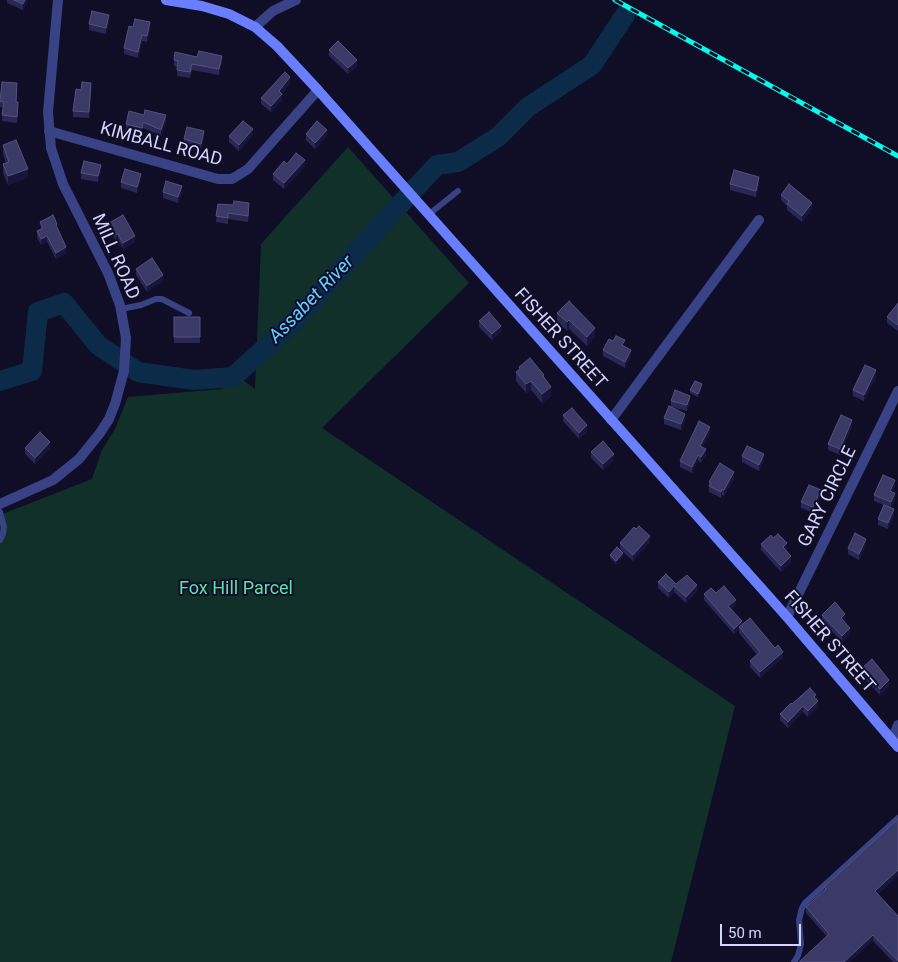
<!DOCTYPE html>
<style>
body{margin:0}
#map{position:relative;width:898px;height:962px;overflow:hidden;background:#0f0e26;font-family:Roboto,sans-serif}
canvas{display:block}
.scale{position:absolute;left:720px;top:924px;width:81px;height:22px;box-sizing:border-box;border:2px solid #d3d5ff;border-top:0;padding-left:6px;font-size:15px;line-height:18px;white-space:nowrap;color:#d3d5ff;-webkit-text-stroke:4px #0f0e26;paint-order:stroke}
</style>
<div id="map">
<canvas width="898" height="962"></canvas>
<div class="scale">50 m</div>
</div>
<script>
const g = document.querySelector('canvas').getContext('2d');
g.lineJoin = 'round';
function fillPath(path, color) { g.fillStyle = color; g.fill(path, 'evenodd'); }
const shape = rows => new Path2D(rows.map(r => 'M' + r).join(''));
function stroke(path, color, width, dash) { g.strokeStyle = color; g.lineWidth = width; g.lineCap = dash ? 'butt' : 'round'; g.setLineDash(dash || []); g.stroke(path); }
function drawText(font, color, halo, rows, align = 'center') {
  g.font = font + ' Roboto,sans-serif'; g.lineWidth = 4; g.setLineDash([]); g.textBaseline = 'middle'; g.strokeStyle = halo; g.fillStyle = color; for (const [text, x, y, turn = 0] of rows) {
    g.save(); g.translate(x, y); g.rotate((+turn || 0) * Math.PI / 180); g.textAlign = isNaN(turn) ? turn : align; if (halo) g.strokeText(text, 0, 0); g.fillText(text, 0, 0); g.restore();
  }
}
const green = shape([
 [348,147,469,283,322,428,735,706,671,962,0,962,0,515,92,479,102,450,115,429,128,397,222,389,239,377,255,389,261,244]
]);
const river = shape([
 [0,381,32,371,38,312,64,303,98,345,138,372,194,380,233,377,294,322,380,226,437,165,458,162,498,137,528,107,592,65,625,15]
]);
const service = shape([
 [428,215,458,191],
 [121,309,141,305,156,299,162,299,189,313],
 [0,512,4,527,3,534,0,540],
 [794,962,798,956,801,944,799,920,802,908,805,903,898,818]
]);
const minor = shape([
 [255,27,273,11,296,0],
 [49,131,218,179,232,179,248,169,318,90],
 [611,420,759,220],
 [787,617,898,391],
 [892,740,898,725]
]);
const tertiary = shape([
 [0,504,53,480,79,459,100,433,109,419,115,404,124,371,126,338,120,305,108,273,63,184,51,148,48,112,58,0]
]);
const secondary = shape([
 [166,0,202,6,229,14,255,27,277,46,318,90,787,617,898,747]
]);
const rail = shape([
 [615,0,898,156]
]);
const wall = shape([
 [7,0,28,0,23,10,7,3],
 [109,21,106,34,89,30,89,24],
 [133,27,150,28,147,42,142,41,138,58,124,54,124,48],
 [329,50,357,66,348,74,329,56],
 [174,60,222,62,219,75,192,70,190,78,177,76,177,67,174,66],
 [290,83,282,94,282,100,271,112,261,104,261,98],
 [17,89,16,102,18,108,17,123,2,121,3,107,0,107,0,101],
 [91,89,89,118,73,117,73,111],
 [166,121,161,136,143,128,142,134,126,130,126,124],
 [306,134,327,136,315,149,306,140],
 [253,135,239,151,229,142,229,136],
 [204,137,201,150,184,145,184,139],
 [3,145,28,177,8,185,3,173,3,164,6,163,3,154],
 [287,164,305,166,284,189,273,180,273,174],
 [101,171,98,182,81,179,81,173],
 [141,180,137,193,121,188,121,182],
 [759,183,756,197,730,190,730,184],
 [163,192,182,192,178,203,163,198],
 [781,195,812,209,802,222,787,210,787,206,781,200],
 [218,204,249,209,248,222,228,219,228,224,216,222],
 [40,222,57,228,66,253,56,259,47,242,41,245,37,237,37,231,41,229],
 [109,223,135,242,123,249,118,240,116,241,109,229],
 [136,269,163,281,147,292,136,275],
 [898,303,898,331,887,323,887,317],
 [557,313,595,337,587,346,569,329,567,331,557,321],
 [174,317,200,317,200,343,174,343],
 [479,321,501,332,492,340,479,327],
 [625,346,631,356,625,368,603,356,603,350],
 [519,367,544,378,551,396,542,403,531,390,526,393,516,381,516,372,519,370],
 [876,376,864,401,853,396,853,390],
 [702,387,698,397,690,393,690,390],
 [671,401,690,402,687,411,671,407],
 [563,415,587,431,579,439,563,421],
 [664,418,685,420,681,430,664,424],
 [852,426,840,455,828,450,828,444],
 [710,433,702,447,706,455,701,463,698,461,692,473,680,467,680,461],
 [25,448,50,448,35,464,25,454],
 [591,452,614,460,603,470,591,458],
 [742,456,764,460,759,471,742,462],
 [734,478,724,496,722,495,721,498,709,492,709,482],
 [895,486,892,492,895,499,891,508,894,515,888,529,878,525,878,519,884,505,874,501,874,495],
 [821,496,813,513,801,508,801,502],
 [636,529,650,542,633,561,620,549,620,543],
 [761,544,787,549,786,550,791,562,781,572,761,550],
 [866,545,859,560,848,554,848,548],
 [610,555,623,556,616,564,610,558],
 [658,582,676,584,697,591,686,603,674,592,669,598,658,588],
 [716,593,736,605,731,609,742,624,783,658,760,678,750,667,750,661,757,655,739,633,739,629,734,634,704,600,704,594],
 [822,615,845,620,843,621,850,634,842,642,822,621],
 [861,669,889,686,880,695,861,675],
 [816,700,818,707,808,717,803,712,788,728,780,720,780,714,792,704],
 [898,819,898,876,878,894,898,962,893,962,873,941,827,937,806,913,806,907,824,891,824,887]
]);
const shadedWall = shape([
 [25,0,28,0,23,10,23,4],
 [109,15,109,21,106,34,106,28],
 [150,22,150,28,147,42,147,36],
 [142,35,142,41,138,58,138,52],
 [222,56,222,62,219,75,219,69],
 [357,60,357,66,348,74,348,68],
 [290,77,290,83,279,97,279,91],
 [282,94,282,100,271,112,271,106],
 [166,115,166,121,161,136,161,130],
 [253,129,253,135,239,151,239,145],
 [327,130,327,136,315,149,315,143],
 [204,131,204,137,201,150,201,144],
 [305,160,305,166,284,189,284,183],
 [101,165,101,171,98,182,98,176],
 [28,169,28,177,8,185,8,176],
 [141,174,141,180,137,193,137,187],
 [759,177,759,183,756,197,756,191],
 [182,186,182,192,178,203,178,197],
 [812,203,812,209,802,222,802,216],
 [118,234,118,240,116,241,116,235],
 [47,236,47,242,41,245,41,239],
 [135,236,135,242,123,249,123,243],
 [66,247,66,253,56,259,56,253],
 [163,275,163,281,147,292,147,286],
 [569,320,569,329,567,331,567,322],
 [501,326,501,332,492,340,492,334],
 [595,328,595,337,587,346,587,337],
 [631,350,631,356,625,368,625,362],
 [876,370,876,376,864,401,864,395],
 [531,381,531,390,526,393,526,384],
 [702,384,702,387,698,397,698,394],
 [551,387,551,396,542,403,542,394],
 [690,396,690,402,687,411,687,405],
 [685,414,685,420,681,430,681,424],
 [852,420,852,426,840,455,840,449],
 [587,425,587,431,579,439,579,433],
 [710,427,710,433,700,452,700,446],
 [50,442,50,448,35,464,35,458],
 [706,449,706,455,701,463,701,457],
 [614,454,614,460,603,470,603,464],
 [764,454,764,460,759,471,759,465],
 [698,455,698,461,692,473,692,467],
 [734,472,734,478,724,496,724,490],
 [895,480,895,486,890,497,890,491],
 [722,489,722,495,721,498,721,492],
 [821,490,821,496,813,513,813,507],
 [895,493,895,499,891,508,891,502],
 [894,509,894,515,888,529,888,523],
 [650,536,650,542,633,561,633,555],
 [866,539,866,545,859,560,859,554],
 [787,543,787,549,783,553,783,547],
 [623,553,623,556,616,564,616,561],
 [791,556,791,562,781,572,781,566],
 [697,585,697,591,686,603,686,597],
 [674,586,674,592,669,598,669,592],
 [736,600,736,605,728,611,728,606],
 [845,614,845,620,841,624,841,618],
 [742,621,742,627,739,627,739,629,734,634,734,629],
 [850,628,850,634,842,642,842,636],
 [783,652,783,658,760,678,760,672],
 [889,680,889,686,880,695,880,689],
 [818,701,818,707,808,717,808,711],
 [803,706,803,712,788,728,788,722],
 [898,870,898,876,875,897,875,891],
 [873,935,873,941,850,962,844,962]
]);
const building = shape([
 [14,0,25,0,23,4,14,0],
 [92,11,109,15,106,28,89,24,92,11],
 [135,19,150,22,147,36,142,35,138,52,124,48,129,26,133,27,135,19],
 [338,41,357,60,348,68,329,50,338,41],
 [199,51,222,56,219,69,192,64,190,72,177,70,178,61,174,60,175,52,197,57,199,51],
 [285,72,290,77,279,91,282,94,271,106,261,98,285,72],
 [2,82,17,83,16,102,18,102,17,117,2,115,4,102,0,101,2,82],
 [82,82,91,83,89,112,73,111,76,89,81,90,82,82],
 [145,110,166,115,161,130,143,122,142,128,126,124,129,111,144,115,145,110],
 [243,121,253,129,239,145,229,136,243,121],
 [317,121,327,130,315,143,306,134,317,121],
 [187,127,204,131,201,144,184,139,187,127],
 [16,140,28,169,8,176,3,164,9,162,3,145,16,140],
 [296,153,305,160,284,183,273,174,284,161,287,164,296,153],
 [84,161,101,165,98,176,81,173,84,161],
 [125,169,141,174,137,187,121,182,125,169],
 [734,170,759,177,756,191,730,184,734,170],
 [166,181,182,186,178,197,163,192,166,181],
 [789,184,812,203,802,216,787,204,789,201,781,195,789,184],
 [234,201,249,203,248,216,228,213,228,218,216,216,218,204,233,205,234,201],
 [53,215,57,224,56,225,66,247,56,253,47,236,41,239,37,231,43,228,40,222,53,215],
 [123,215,135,236,123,243,118,234,116,235,109,223,123,215],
 [152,258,163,275,147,286,136,269,152,258],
 [569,301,595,328,587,337,569,320,567,322,557,313,569,301],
 [898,303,898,325,887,317,898,303],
 [489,312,501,326,492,334,479,321,489,312],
 [174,317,200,317,200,337,174,337,174,317],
 [616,336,625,340,622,345,631,350,625,362,603,350,609,339,613,341,616,336],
 [530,358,544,375,543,376,551,387,542,394,531,381,526,384,516,372,520,369,519,367,530,358],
 [865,365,876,370,864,395,853,390,865,365],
 [695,381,702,384,698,394,690,390,695,381],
 [675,390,690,396,687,405,671,401,675,390],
 [669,406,685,414,681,424,664,418,669,406],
 [572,408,587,425,579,433,563,415,572,408],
 [841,415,852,420,840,449,828,444,841,415],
 [699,421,710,427,700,446,706,449,701,457,698,455,692,467,680,461,699,421],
 [40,432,50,442,35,458,25,448,40,432],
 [603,441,614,454,603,464,591,452,603,441],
 [747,446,764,454,759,465,742,456,747,446],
 [720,463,734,472,724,490,722,489,721,492,709,486,711,483,709,482,720,463],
 [883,475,895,480,890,491,895,493,891,502,874,495,883,475],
 [809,485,821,490,813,507,801,502,809,485],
 [884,505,894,509,888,523,878,519,884,505],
 [639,526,650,536,633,555,620,543,634,527,636,529,639,526],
 [855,533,866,539,859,554,848,548,855,533],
 [778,534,787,543,783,547,791,556,781,566,761,544,771,535,773,538,778,534],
 [617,547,623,553,616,561,610,555,617,547],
 [666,574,676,584,687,575,697,585,686,597,674,586,669,592,658,582,666,574],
 [724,586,736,600,728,606,742,621,734,629,704,594,711,588,716,593,724,586],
 [835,602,845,614,841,618,850,628,842,636,822,615,835,602],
 [750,618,775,648,778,645,783,652,760,672,750,661,760,652,739,627,750,618],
 [872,659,889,680,880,689,861,669,872,659],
 [810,688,816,695,814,697,818,701,808,711,803,706,788,722,780,714,791,703,792,704,810,688],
 [898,819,898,870,875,891,898,916,898,961,873,935,844,962,799,962,829,934,806,907,826,889,824,887,898,819]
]);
const streetNames = [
 ["KIMBALL ROAD",161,145,15],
 ["MILL ROAD",115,257,66],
 ["FISHER STREET",560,339,48],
 ["GARY CIRCLE",828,497,-64],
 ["FISHER STREET",829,642,49]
];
const parkNames = [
 ["Fox Hill Parcel",236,589]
];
const waterNames = [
 ["Assabet River",312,300,-46]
];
fillPath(green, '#11302a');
stroke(river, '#0b2b48', 20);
stroke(service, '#384285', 6);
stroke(minor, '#384285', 10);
stroke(tertiary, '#384285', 10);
stroke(secondary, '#6a7fff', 10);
stroke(rail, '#00feee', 5);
stroke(rail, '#0f0e26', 3, [9]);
fillPath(wall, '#292754');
fillPath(shadedWall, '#17153a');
fillPath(building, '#3b3a66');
stroke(building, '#53527e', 1);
drawText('18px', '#d3d5ff', '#0f0e26', streetNames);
drawText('18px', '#5ce2aa', '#0f0e26', parkNames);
drawText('italic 19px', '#61d0ff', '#0f0e26', waterNames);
</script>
